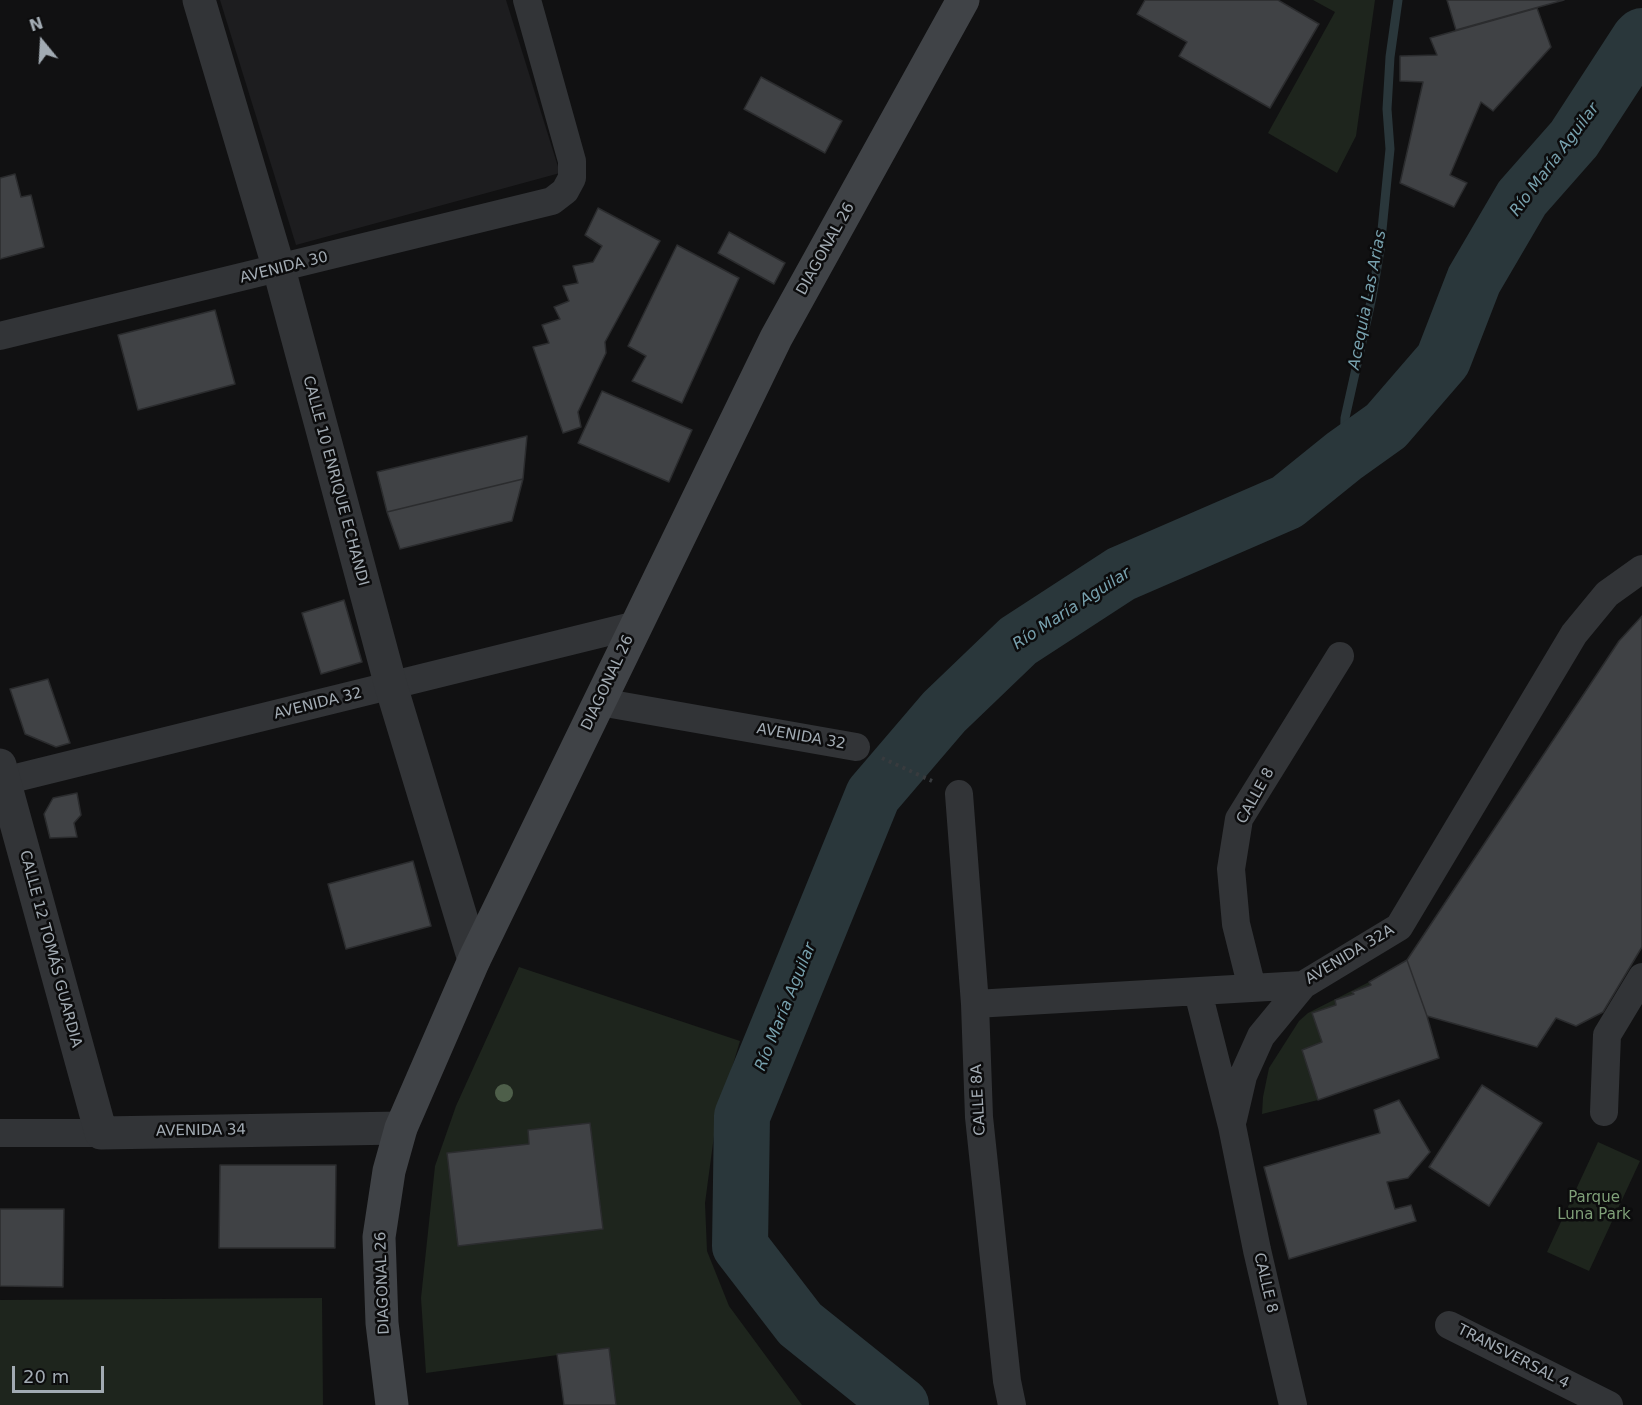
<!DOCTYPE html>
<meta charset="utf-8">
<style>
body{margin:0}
#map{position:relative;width:1642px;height:1405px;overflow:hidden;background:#111112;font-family:"DejaVu Sans",sans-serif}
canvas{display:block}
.north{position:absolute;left:12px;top:12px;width:60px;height:60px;-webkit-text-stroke:4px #0c0c0d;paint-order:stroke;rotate:342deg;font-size:16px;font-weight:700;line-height:24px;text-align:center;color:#a2abb3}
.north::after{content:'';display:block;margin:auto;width:21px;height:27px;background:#a2abb3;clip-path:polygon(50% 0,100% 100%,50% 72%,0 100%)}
.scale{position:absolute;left:12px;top:1366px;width:92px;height:27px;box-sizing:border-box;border:3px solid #a2abb3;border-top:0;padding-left:8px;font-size:18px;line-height:21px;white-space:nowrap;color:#a2abb3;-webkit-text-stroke:4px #0c0c0d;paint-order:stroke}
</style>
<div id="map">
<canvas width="1642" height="1405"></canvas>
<div class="north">N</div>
<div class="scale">20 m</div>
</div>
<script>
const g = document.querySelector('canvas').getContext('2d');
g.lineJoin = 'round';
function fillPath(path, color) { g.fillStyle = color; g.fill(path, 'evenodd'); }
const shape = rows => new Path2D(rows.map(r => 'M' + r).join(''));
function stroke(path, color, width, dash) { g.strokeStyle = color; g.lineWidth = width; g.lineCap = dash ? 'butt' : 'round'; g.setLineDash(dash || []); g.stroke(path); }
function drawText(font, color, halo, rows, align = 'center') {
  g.font = font + ' "DejaVu Sans",sans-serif'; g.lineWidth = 5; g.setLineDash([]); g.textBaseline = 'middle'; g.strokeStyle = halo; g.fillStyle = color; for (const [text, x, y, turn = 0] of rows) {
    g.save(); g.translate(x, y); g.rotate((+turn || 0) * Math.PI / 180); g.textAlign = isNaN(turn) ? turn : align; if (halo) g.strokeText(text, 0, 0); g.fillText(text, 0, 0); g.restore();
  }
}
const built = shape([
 [220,0,506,0,560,173,296,245]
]);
const green = shape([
 [1313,0,1375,0,1356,136,1337,173,1268,133,1335,12],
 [519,967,740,1041,716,1121,705,1203,707,1251,729,1306,802,1405,616,1405,609,1348,426,1373,421,1298,435,1166,456,1106],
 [1369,982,1371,985,1353,991,1354,994,1335,1000,1336,1005,1312,1013,1322,1042,1302,1050,1318,1100,1262,1114,1263,1097,1269,1068,1299,1021,1308,1013],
 [1598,1142,1640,1161,1589,1271,1547,1252],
 [322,1298,323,1405,0,1405,0,1300]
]);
const stream = shape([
 [1344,456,1345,418,1372,297,1380,250,1390,149,1387,109,1390,57,1398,0]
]);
const river = shape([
 [901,1405,800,1324,740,1246,742,1116,873,795,944,712,1018,641,1121,574,1287,502,1344,456,1386,426,1443,360,1474,280,1522,198,1574,139,1639,39,1642,36]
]);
const building = shape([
 [1145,0,1278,0,1319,24,1270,108,1179,56,1187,42,1137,14,1145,0],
 [1447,0,1564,0,1456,30,1447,0],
 [1537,8,1551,47,1493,111,1481,102,1450,175,1467,183,1454,207,1400,183,1423,82,1400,81,1400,56,1437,55,1430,38,1537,8],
 [761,77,842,121,825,153,744,109,761,77],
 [15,174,21,197,31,195,44,247,0,259,0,178,15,174],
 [598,208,660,241,605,342,606,353,578,412,581,427,563,433,533,347,549,343,542,325,560,319,554,307,569,301,563,286,578,283,573,266,593,262,602,246,585,235,598,208],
 [729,232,785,263,774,284,718,253,729,232],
 [677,245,739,278,682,403,632,381,646,356,628,346,677,245],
 [215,310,235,384,138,410,118,335,215,310],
 [602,391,692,430,669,482,578,443,602,391],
 [527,436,523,479,387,512,377,472,527,436],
 [523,479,512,521,400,549,387,512,523,479],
 [344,600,362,662,321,674,302,613,344,600],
 [1642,616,1642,947,1603,1012,1576,1026,1556,1018,1537,1047,1427,1016,1407,960,1619,641,1642,616],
 [48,679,70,743,56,747,25,734,10,689,48,679],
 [77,793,81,815,74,823,77,837,50,838,44,814,53,798,77,793],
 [413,861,431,926,346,949,328,884,413,861],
 [1407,960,1427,1016,1439,1058,1318,1100,1302,1050,1322,1042,1312,1013,1336,1005,1335,1000,1354,994,1352,992,1371,985,1369,982,1407,960],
 [1482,1085,1542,1123,1489,1206,1429,1167,1482,1085],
 [1399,1100,1430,1152,1408,1178,1387,1182,1395,1209,1411,1205,1416,1221,1289,1259,1264,1167,1380,1133,1374,1110,1399,1100],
 [590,1123,603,1229,458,1246,447,1153,529,1144,528,1130,590,1123],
 [220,1165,336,1165,335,1248,219,1248,220,1165],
 [0,1209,64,1209,63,1287,0,1286,0,1209],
 [609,1348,616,1405,564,1405,557,1354,609,1348]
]);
const path = shape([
 [882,758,932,781]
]);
const minor = shape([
 [0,336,552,201,565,191,572,178,572,161,527,0],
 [600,702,856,747],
 [0,782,636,625],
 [959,794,975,1004,979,1117,1007,1381,1012,1405],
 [1252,988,1236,924,1231,869,1239,819,1340,656],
 [1198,992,1232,1126,1257,1250,1293,1405],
 [975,1004,1303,985,1399,927,1574,634,1607,594,1642,569],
 [1604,1112,1607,1035,1642,977],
 [1233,1119,1243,1076,1261,1036,1303,985],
 [0,1133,101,1133],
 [1449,1325,1609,1405]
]);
const tertiary = shape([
 [199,0,279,269,391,686,474,960],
 [0,765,101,1133,401,1128]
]);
const secondary = shape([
 [392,1405,382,1323,379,1237,389,1171,401,1128,474,960,776,338,963,0]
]);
const trees = [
 [504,1093]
];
const streetNames = [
 ["DIAGONAL 26",826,249,-61],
 ["AVENIDA 30",284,268,-14],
 ["CALLE 10 ENRIQUE ECHANDI",335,481,75],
 ["DIAGONAL 26",608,683,-65],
 ["AVENIDA 32",318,704,-14],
 ["AVENIDA 32",801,737,10],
 ["CALLE 8",1256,796,-61],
 ["CALLE 12 TOMÁS GUARDIA",50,949,75],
 ["AVENIDA 32A",1350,955,-31],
 ["CALLE 8A",979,1100,-93],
 ["AVENIDA 34",201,1131,-1],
 ["DIAGONAL 26",383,1283,-92],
 ["CALLE 8",1265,1283,77],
 ["TRANSVERSAL 4",1513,1357,27]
];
const parkNames = [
 ["Parque",1594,1198],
 ["Luna Park",1594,1215]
];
const waterNames = [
 ["Río María Aguilar",1555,160,-53],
 ["Acequia Las Arias",1368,300,-79],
 ["Río María Aguilar",1072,609,-33],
 ["Río María Aguilar",786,1007,-68]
];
fillPath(built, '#1d1d1f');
fillPath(green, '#1e251d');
stroke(stream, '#2a373b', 9);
stroke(river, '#2a373b', 56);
fillPath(building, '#404245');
stroke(building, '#2b2c2e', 1.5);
stroke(path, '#383b3e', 4, [3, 4.5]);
stroke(minor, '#323437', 28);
stroke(tertiary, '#323437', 33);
stroke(secondary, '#404347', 33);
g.fillStyle = '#4e5f4a';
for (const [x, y] of trees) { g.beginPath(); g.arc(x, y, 9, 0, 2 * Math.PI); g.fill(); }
drawText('15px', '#a2abb3', '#0c0c0d', streetNames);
drawText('15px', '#7f9f78', '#0c0c0d', parkNames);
drawText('italic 16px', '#78a2af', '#0c0c0d', waterNames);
</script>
